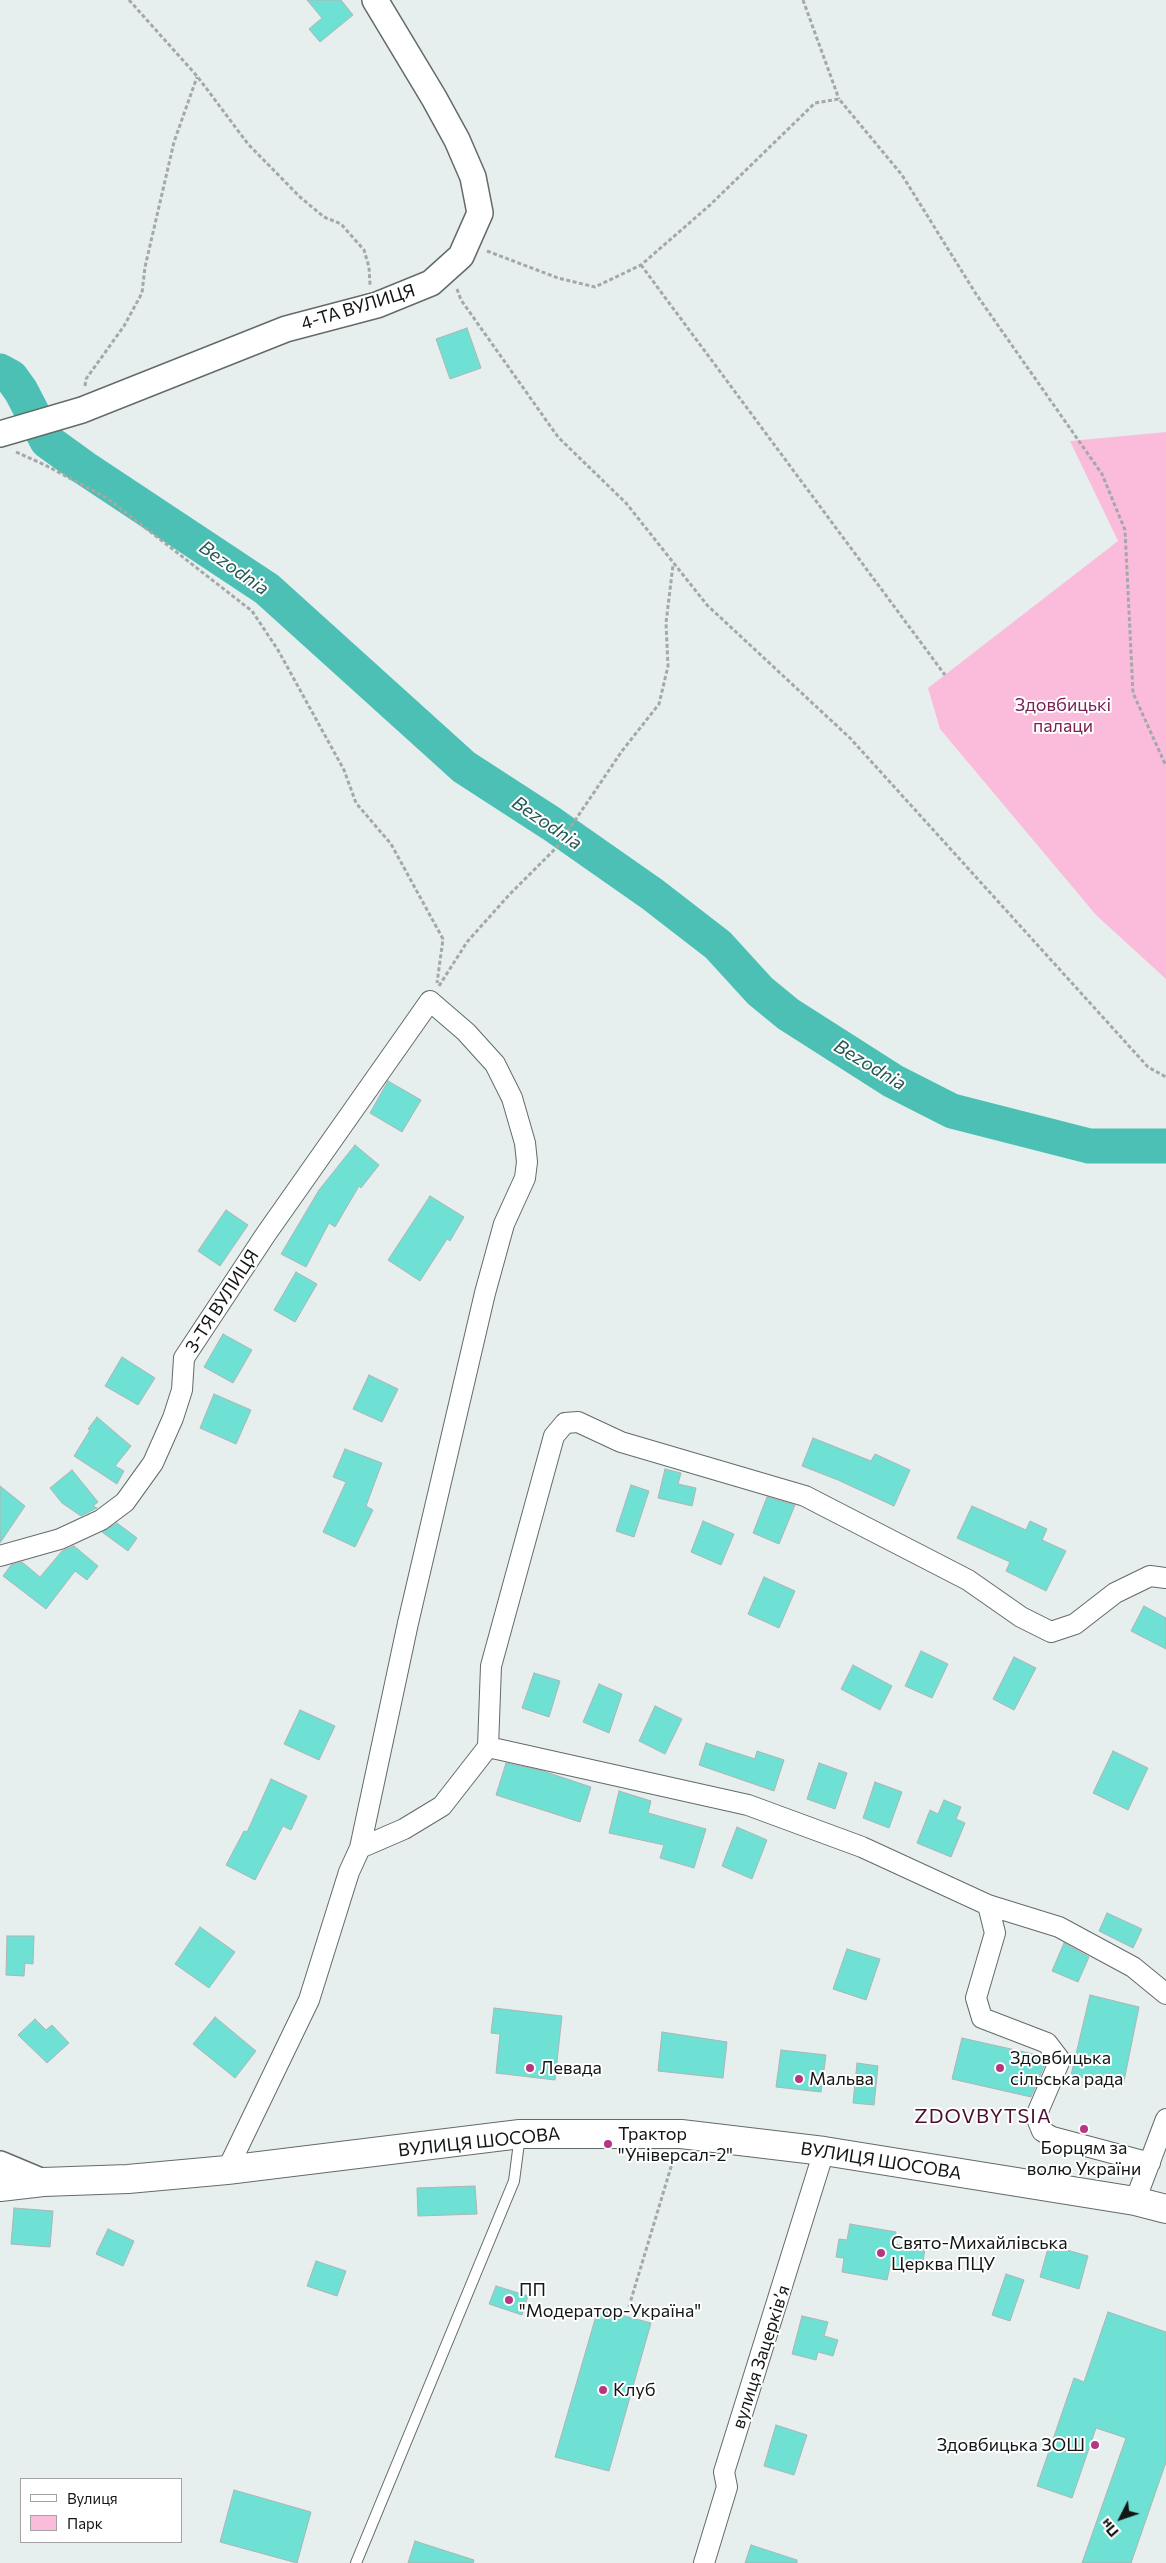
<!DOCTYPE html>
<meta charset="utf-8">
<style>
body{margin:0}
#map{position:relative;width:1166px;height:2563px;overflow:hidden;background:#e6efed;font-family:Commissioner,sans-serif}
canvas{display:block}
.legend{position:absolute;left:20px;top:2478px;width:162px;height:65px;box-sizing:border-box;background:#fff;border:1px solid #a1a2a1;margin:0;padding:6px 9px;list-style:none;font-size:15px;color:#131615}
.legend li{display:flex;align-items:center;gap:10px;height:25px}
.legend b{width:25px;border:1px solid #a1a2a1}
.north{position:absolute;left:1096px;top:2493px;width:50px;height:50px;-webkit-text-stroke:4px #fff;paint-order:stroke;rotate:229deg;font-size:14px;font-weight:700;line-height:20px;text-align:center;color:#131615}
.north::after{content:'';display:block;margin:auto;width:18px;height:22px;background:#131615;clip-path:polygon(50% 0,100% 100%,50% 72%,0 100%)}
</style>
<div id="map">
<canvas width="1166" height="2563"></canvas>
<ul class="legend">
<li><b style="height:6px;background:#fff"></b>Вулиця</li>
<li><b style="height:14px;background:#fabcda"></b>Парк</li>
</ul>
<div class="north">Пн</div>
</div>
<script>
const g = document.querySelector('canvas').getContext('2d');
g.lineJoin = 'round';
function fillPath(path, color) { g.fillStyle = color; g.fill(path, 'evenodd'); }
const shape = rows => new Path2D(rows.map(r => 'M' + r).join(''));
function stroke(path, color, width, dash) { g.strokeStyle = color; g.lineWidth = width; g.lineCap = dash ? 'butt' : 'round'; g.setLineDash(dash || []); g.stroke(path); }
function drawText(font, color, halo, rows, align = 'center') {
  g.font = font + ' Commissioner,sans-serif'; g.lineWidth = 4; g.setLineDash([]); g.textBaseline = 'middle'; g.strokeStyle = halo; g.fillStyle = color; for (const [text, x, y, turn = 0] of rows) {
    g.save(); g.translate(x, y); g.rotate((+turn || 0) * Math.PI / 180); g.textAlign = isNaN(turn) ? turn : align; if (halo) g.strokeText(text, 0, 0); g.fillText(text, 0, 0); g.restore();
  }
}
const green = shape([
 [1166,432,1166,979,1096,915,940,729,928,688,1118,541,1070,441]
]);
const river = shape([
 [0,371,11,377,21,391,47,441,83,467,267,589,464,767,552,824,652,894,718,945,760,991,788,1014,893,1081,952,1111,1089,1146,1166,1146]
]);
const building = shape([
 [307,0,341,0,353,15,320,42,309,29,322,18,307,0],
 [467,328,481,368,450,379,436,339,467,328],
 [388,1081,421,1100,402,1132,370,1113,388,1081],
 [355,1145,379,1165,361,1188,359,1186,335,1227,329,1223,306,1267,281,1254,319,1190,355,1145],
 [430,1196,464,1217,450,1241,447,1239,420,1281,388,1260,430,1196],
 [226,1210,248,1225,220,1266,198,1251,226,1210],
 [296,1272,317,1284,295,1322,274,1310,296,1272],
 [223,1334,252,1350,233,1383,204,1367,223,1334],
 [122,1357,155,1378,138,1405,105,1386,122,1357],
 [369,1375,398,1389,382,1422,353,1409,369,1375],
 [214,1394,251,1410,236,1444,200,1428,214,1394],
 [97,1417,131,1446,115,1466,124,1471,117,1484,74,1456,90,1430,88,1429,97,1417],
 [813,1438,871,1461,875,1454,910,1470,894,1506,838,1480,802,1466,813,1438],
 [345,1449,382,1463,366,1506,373,1510,355,1547,323,1532,346,1482,333,1477,345,1449],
 [665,1469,681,1473,678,1484,696,1488,692,1506,658,1498,665,1469],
 [72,1470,98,1502,93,1506,97,1508,81,1516,62,1503,50,1488,72,1470],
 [631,1485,649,1491,634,1537,616,1531,631,1485],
 [0,1486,25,1506,0,1543,0,1486],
 [767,1497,795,1505,779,1544,753,1533,767,1497],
 [972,1506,1026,1530,1030,1521,1047,1529,1042,1540,1066,1551,1046,1591,1006,1571,1010,1562,957,1538,972,1506],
 [703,1521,734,1534,721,1565,691,1552,703,1521],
 [117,1523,137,1538,128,1551,102,1532,117,1523],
 [74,1546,98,1566,87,1580,75,1571,46,1609,3,1576,11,1565,22,1562,40,1577,62,1551,74,1546],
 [764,1577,795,1591,779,1628,748,1614,764,1577],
 [1144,1606,1166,1618,1166,1649,1131,1631,1144,1606],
 [921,1651,948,1664,932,1698,905,1686,921,1651],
 [1014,1657,1036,1668,1014,1710,993,1699,1014,1657],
 [853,1665,892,1686,880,1710,841,1689,853,1665],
 [534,1673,560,1681,549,1717,522,1708,534,1673],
 [599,1684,622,1694,609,1733,583,1722,599,1684],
 [655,1706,682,1719,665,1754,639,1741,655,1706],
 [300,1710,335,1726,319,1760,284,1744,300,1710],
 [706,1743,755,1759,757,1751,784,1760,774,1791,699,1765,706,1743],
 [1113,1751,1148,1768,1128,1810,1093,1793,1113,1751],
 [506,1763,543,1771,591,1787,580,1822,496,1795,506,1763],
 [819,1763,847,1773,835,1809,807,1799,819,1763],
 [271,1779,307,1796,291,1830,283,1826,255,1880,226,1865,244,1831,247,1832,271,1779],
 [875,1782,902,1792,889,1828,863,1818,875,1782],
 [619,1791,651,1801,648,1813,706,1829,694,1868,660,1858,664,1845,609,1833,619,1791],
 [944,1800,961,1807,956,1819,965,1823,951,1857,917,1843,930,1810,938,1814,944,1800],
 [737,1827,767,1840,752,1879,722,1866,737,1827],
 [1107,1913,1142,1929,1133,1948,1099,1931,1107,1913],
 [200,1927,235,1952,209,1988,175,1964,200,1927],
 [7,1936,34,1936,33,1964,25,1963,24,1976,6,1975,7,1936],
 [1064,1943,1089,1957,1078,1982,1052,1971,1064,1943],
 [847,1949,880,1959,866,2000,833,1989,847,1949],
 [1090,1995,1139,2007,1123,2086,1071,2075,1090,1995],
 [494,2008,562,2016,555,2080,496,2073,500,2034,491,2033,494,2008],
 [215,2017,256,2051,235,2078,193,2044,215,2017],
 [35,2019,46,2030,52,2025,69,2043,47,2063,18,2035,35,2019],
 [662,2032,727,2042,723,2078,658,2071,662,2032],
 [962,2038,1042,2056,1046,2062,1031,2097,952,2079,962,2038],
 [781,2050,826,2055,821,2092,776,2087,781,2050],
 [857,2063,878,2066,874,2105,853,2103,857,2063],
 [475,2186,477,2214,418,2216,417,2188,475,2186],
 [14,2208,53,2211,50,2247,11,2244,14,2208],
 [850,2224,896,2232,893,2244,925,2250,921,2271,890,2266,887,2280,842,2272,844,2258,836,2257,839,2239,847,2240,850,2224],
 [108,2229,134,2241,123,2266,96,2254,108,2229],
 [1049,2245,1088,2256,1079,2289,1040,2277,1049,2245],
 [316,2261,346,2271,337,2296,307,2286,316,2261],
 [1006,2274,1024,2280,1010,2321,992,2315,1006,2274],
 [496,2286,528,2296,522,2315,489,2304,496,2286],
 [598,2309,651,2323,609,2471,555,2457,598,2309],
 [1108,2312,1166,2332,1166,2462,1131,2563,1082,2563,1126,2438,1096,2428,1072,2498,1037,2486,1074,2378,1084,2382,1108,2312],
 [802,2316,828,2322,824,2336,838,2340,833,2356,818,2352,816,2360,792,2354,802,2316],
 [776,2425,807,2435,794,2475,764,2466,776,2425],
 [234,2490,311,2512,297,2563,220,2542,234,2490],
 [415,2541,474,2560,473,2563,408,2563,415,2541],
 [751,2545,797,2560,797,2563,745,2563,751,2545]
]);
const path = shape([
 [129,0,197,76,248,144,300,197,324,217,341,224,364,250,369,267,370,285],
 [803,0,839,99],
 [487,251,558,278,595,287,641,265,710,205,815,103,839,99,902,175,976,294,1102,474,1125,530,1133,693,1166,766],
 [641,265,945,675],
 [457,289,461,300,558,437,626,503,707,605,850,738,1148,1067,1166,1077],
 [85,386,86,379,124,326,142,293,145,267,174,142,197,77],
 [16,452,45,465,107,498,252,611,278,650,344,770,356,803,391,844,443,939,437,983],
 [439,986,467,942,509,895,557,847,622,751,659,704,668,666,666,623,673,565],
 [627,2313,674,2157]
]);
const service = shape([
 [356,2563,514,2181,520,2135]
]);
const minor = shape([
 [0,1556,60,1539,101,1520,125,1502,153,1463,173,1418,182,1390,184,1358,266,1234,430,1001,466,1032,495,1064,512,1098,525,1143,527,1162,525,1178,504,1224,485,1293,408,1623,360,1848],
 [488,1747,748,1805,862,1847,988,1905,1059,1927,1133,1967,1166,1994],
 [988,1905,995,1933,976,1998,982,2018,1047,2043,1060,2060,1036,2116,1042,2131,1052,2137,1150,2163],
 [227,2170,309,2000,349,1872,360,1848,404,1829,442,1806,488,1747,491,1666,554,1436,565,1423,578,1422,621,1442,805,1496,968,1580,1021,1617,1051,1632,1075,1624,1115,1593,1150,1576,1166,1578],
 [1135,2201,1166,2119],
 [704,2563,727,2487,724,2472,824,2151]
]);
const tertiary = shape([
 [0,434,82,410,286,329,377,305,431,283,461,256,480,213,473,177,457,140,434,98,375,0],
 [0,2164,43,2182]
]);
const secondary = shape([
 [0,2187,43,2182,128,2179,227,2170,520,2134,681,2134,824,2151,1135,2201,1166,2209]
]);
const markers = [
 [530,2068,5,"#b73681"],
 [1000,2068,5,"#b73681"],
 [799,2079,5,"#b73681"],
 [1084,2129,5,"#b73681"],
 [608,2144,5,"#b73681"],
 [881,2253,5,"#b73681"],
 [509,2300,5,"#b73681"],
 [603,2390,5,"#b73681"],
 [1095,2445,5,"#b73681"]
];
const streetNames = [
 ["4-ТА ВУЛИЦЯ",358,307,-17],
 ["3-ТЯ ВУЛИЦЯ",222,1301,-57],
 ["ВУЛИЦЯ ШОСОВА",479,2142,-6],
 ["ВУЛИЦЯ ШОСОВА",881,2161,9],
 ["вулиця Зацерківʼя",761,2357,-72]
];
const parkNames = [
 ["Здовбицькі",1063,705],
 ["палаци",1063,726]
];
const poiNames = [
 ["Здовбицька",1010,2058],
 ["сільська рада",1010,2079],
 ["Левада",540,2068],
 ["Мальва",809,2079],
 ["Трактор",618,2134],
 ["\"Універсал-2\"",618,2155],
 ["Борцям за",1084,2148,"center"],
 ["волю України",1084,2169,"center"],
 ["Свято-Михайлівська",891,2243],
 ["Церква ПЦУ",891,2264],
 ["ПП",519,2290],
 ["\"Модератор-Україна\"",519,2311],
 ["Клуб",613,2390],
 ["Здовбицька ЗОШ",1085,2445,"right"]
];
const waterNames = [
 ["Bezodnia",234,568,35],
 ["Bezodnia",547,823,34],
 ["Bezodnia",870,1065,31]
];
const quarterNames = [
 ["ZDOVBYTSIA",983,2116]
];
fillPath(green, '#fabcda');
stroke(river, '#4cc0b5', 35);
fillPath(building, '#6fe0d4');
stroke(building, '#adb5b4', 1);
stroke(service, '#636b6a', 12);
stroke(minor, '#636b6a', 22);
stroke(tertiary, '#636b6a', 28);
stroke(secondary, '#636b6a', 30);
stroke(path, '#a2a9a7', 3, [4, 2.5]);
stroke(service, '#fff', 10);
stroke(minor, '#fff', 20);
stroke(tertiary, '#fff', 25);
stroke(secondary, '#fff', 28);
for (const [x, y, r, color] of markers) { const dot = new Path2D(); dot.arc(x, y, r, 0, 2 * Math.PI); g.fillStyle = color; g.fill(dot); stroke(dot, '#fff', 2); }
drawText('18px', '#131615', '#fff', streetNames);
drawText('18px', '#7b2155', '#fff', parkNames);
drawText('18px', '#131615', '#fff', poiNames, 'left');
drawText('italic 19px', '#275953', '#fff', waterNames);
g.letterSpacing = '1px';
drawText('20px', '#4c0e33', '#fff', quarterNames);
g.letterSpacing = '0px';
</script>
